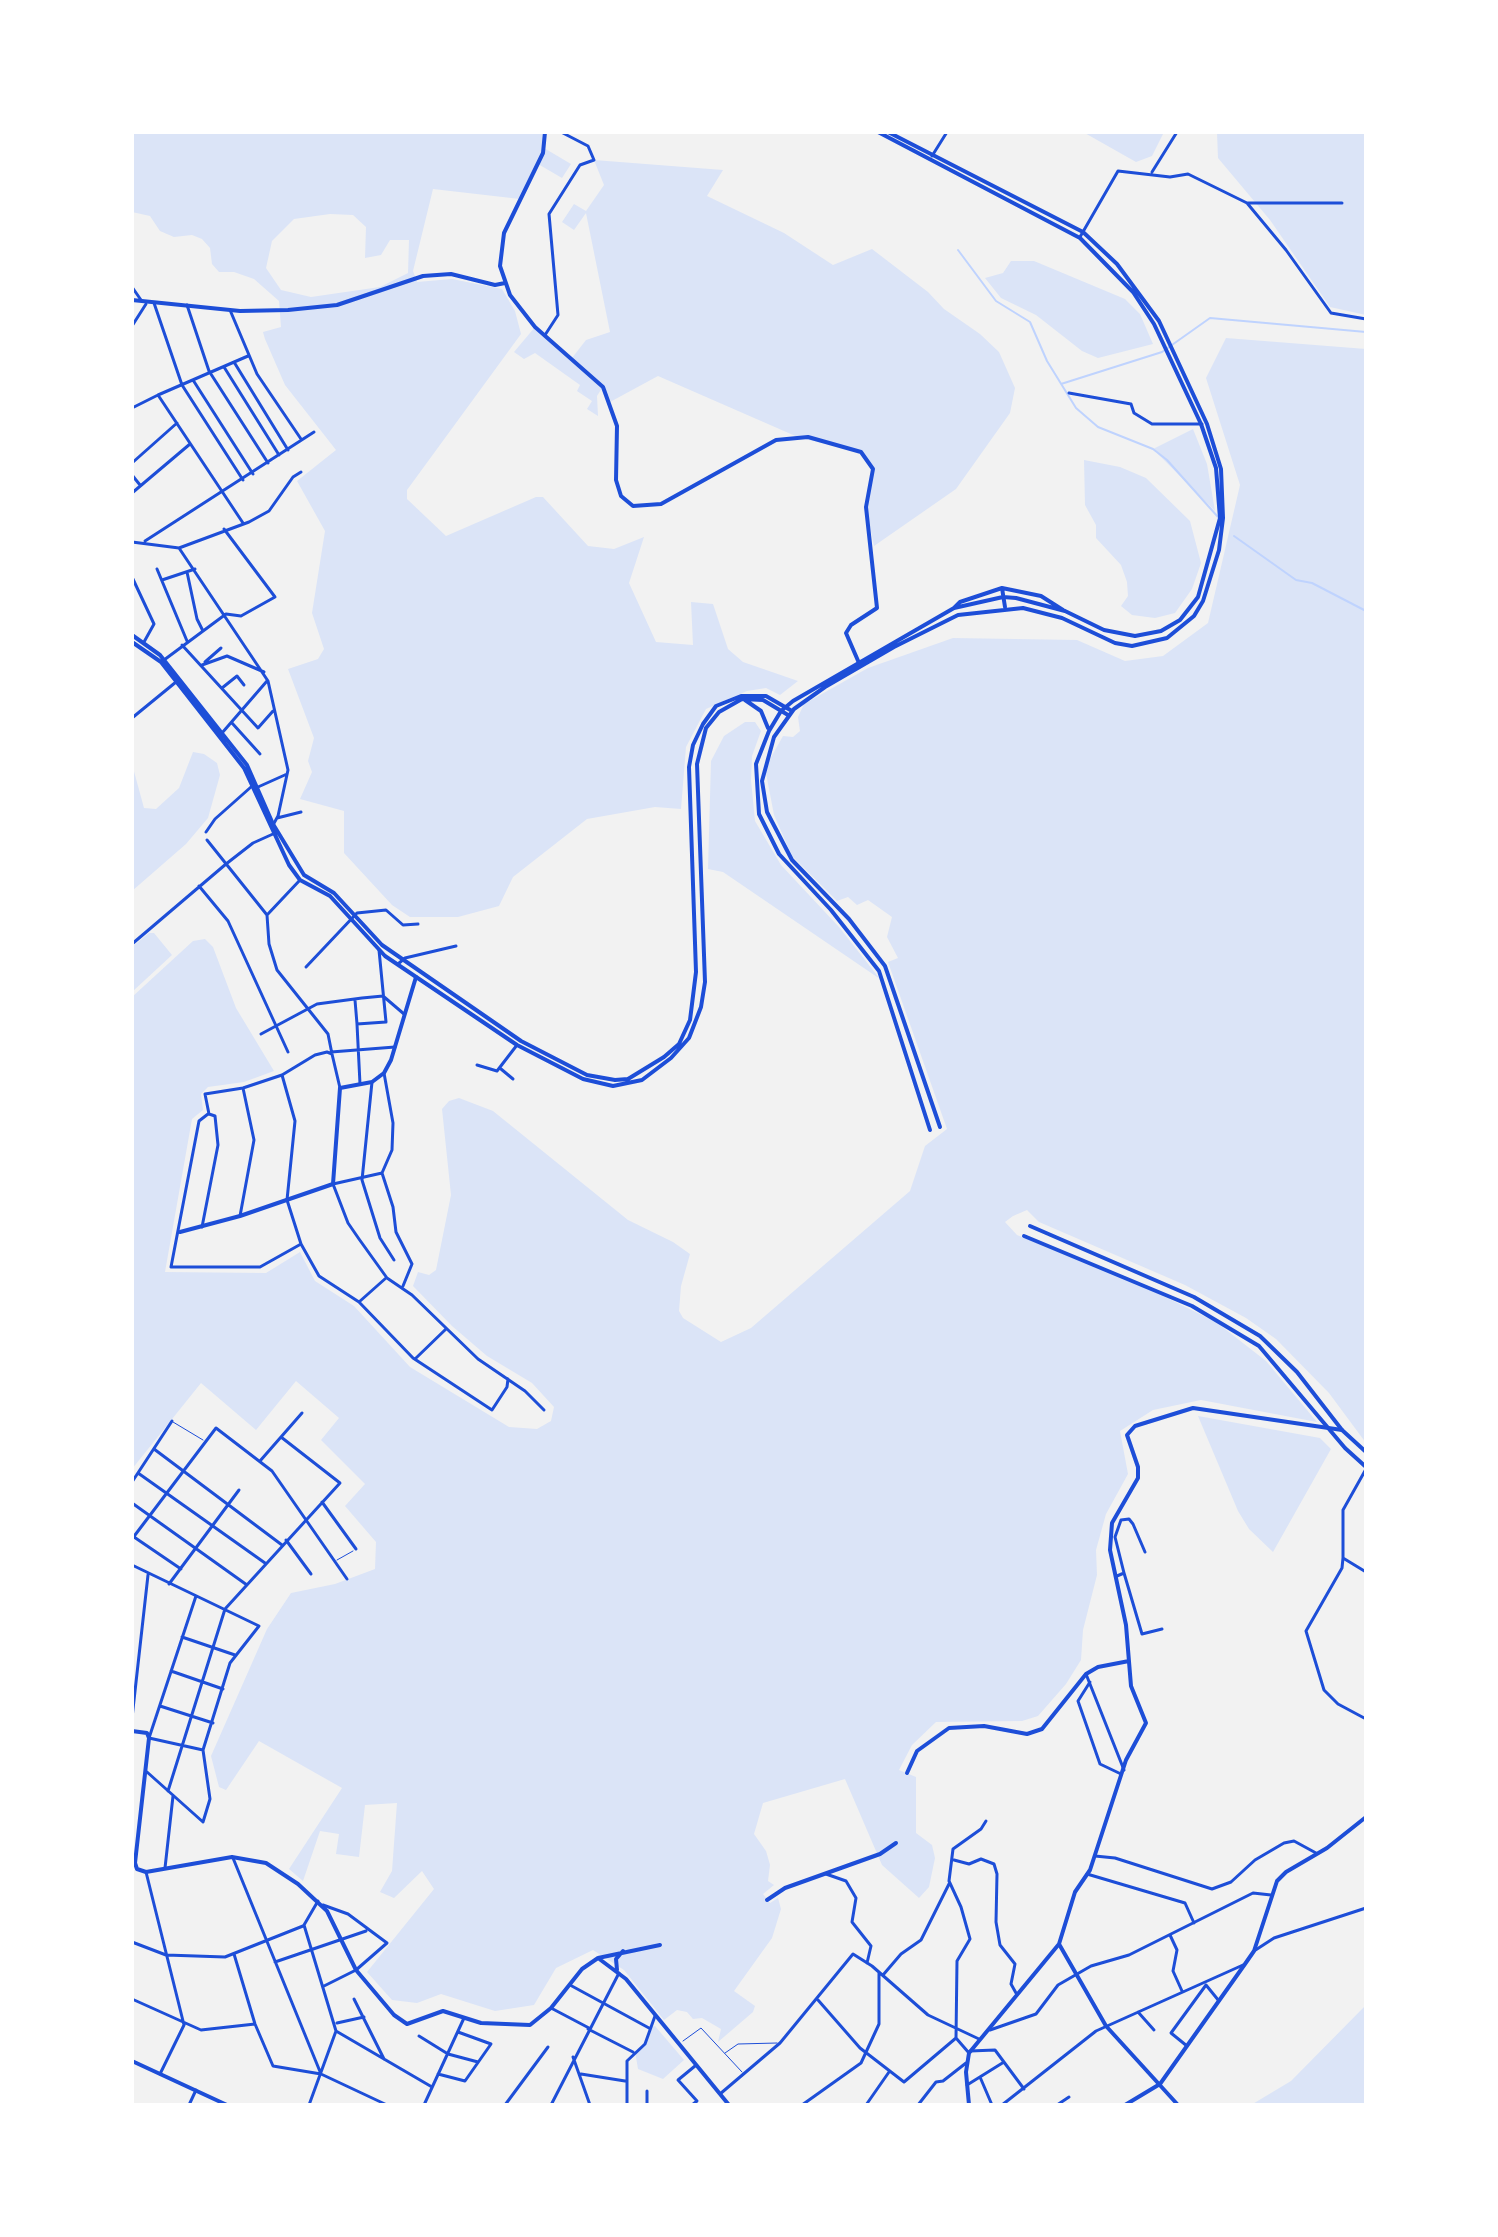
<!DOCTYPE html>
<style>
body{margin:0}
#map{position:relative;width:1498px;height:2237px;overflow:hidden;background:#f2f2f2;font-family:"Roboto Condensed",sans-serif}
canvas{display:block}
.frame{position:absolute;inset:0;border:134px solid #fff;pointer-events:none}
</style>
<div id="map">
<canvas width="1498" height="2237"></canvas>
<div class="frame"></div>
</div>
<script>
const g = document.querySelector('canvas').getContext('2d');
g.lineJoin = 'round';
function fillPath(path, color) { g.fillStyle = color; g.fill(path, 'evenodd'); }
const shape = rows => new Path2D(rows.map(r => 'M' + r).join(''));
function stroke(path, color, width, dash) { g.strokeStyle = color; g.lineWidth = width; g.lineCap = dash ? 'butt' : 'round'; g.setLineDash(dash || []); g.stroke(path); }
const green = shape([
 [132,132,545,132,544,148,571,164,562,178,538,164,520,199,433,189,413,271,417,282,452,279,502,289,515,311,521,334,407,490,407,499,446,536,536,497,543,497,588,546,614,549,644,537,629,583,656,642,693,645,691,602,713,604,728,649,743,662,798,681,780,695,766,688,747,691,706,709,686,747,681,809,655,807,587,819,513,877,499,906,458,917,410,917,392,905,344,853,344,811,300,799,312,772,308,761,314,738,288,669,318,659,324,649,312,613,325,531,297,481,336,450,285,385,265,339,263,332,281,327,279,301,254,279,234,272,219,272,212,264,210,248,202,239,192,235,174,237,160,231,150,216,132,212],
 [330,214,353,215,366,227,365,258,381,255,390,240,409,240,408,273,380,287,311,297,281,290,266,268,272,241,294,219],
 [1083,132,1164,132,1152,156,1136,162],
 [1217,132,1366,132,1366,315,1330,307,1270,220,1218,158],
 [594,160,723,170,707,196,784,233,833,265,872,249,928,292,944,309,980,334,999,352,1015,388,1010,413,956,489,874,546,866,507,873,469,861,452,800,438,658,376,610,402,602,388,597,396,598,416,587,409,592,401,577,391,580,385,535,353,524,359,514,352,535,327,572,358,586,340,610,332,586,213,574,230,562,222,574,204,586,211,604,185],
 [1011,261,1034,261,1125,299,1140,314,1153,344,1098,358,1082,351,1036,315,1001,298,985,278,1003,273],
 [1226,338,1366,349,1366,1443,1329,1393,1276,1339,1246,1318,1185,1285,1039,1222,1027,1210,1013,1216,1005,1222,1017,1235,1147,1288,1216,1322,1266,1361,1317,1422,1201,1400,1153,1410,1120,1431,1128,1474,1106,1514,1096,1550,1097,1575,1083,1630,1081,1660,1066,1684,1038,1716,1022,1721,936,1722,912,1745,899,1770,916,1777,916,1833,932,1845,935,1858,929,1887,919,1898,882,1865,845,1779,763,1803,754,1834,766,1851,770,1865,768,1881,774,1885,763,1894,770,1903,778,1898,781,1909,772,1938,734,1991,755,2006,753,2012,718,2042,721,2029,702,2018,693,2019,687,2012,677,2010,664,2020,624,1970,593,1950,556,1968,534,2005,495,2011,441,1994,417,2003,392,2000,367,1972,434,1889,422,1871,394,1898,380,1892,392,1871,397,1803,365,1805,359,1857,336,1854,339,1834,320,1831,303,1881,289,1869,342,1788,259,1741,226,1790,219,1787,211,1756,267,1629,291,1593,335,1584,375,1569,376,1542,345,1506,365,1484,321,1440,339,1418,296,1381,256,1430,201,1383,132,1469,132,997,193,941,205,939,213,947,236,1008,274,1071,244,1082,208,1087,201,1094,203,1110,192,1119,165,1272,266,1273,300,1252,315,1281,354,1306,410,1367,509,1427,537,1429,551,1421,554,1407,532,1383,487,1356,452,1326,413,1286,418,1272,429,1275,436,1270,451,1195,442,1109,449,1101,459,1098,493,1111,628,1220,673,1242,690,1254,681,1286,679,1311,683,1318,721,1342,751,1328,910,1191,925,1146,947,1129,888,962,898,958,887,937,892,917,868,900,857,905,848,897,837,901,792,856,774,815,765,768,783,736,793,737,800,731,798,717,804,704,868,668,953,638,1077,640,1125,661,1163,656,1208,623,1240,485,1206,378],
 [1193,429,1207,464,1215,511,1153,449],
 [1084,460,1120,467,1146,478,1190,521,1201,563,1192,589,1175,613,1155,618,1132,615,1121,606,1128,596,1127,582,1121,565,1096,538,1096,525,1085,505],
 [745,722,755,722,761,731,752,756,751,780,755,821,781,865,839,927,880,979,723,872,708,869,711,761,724,736],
 [193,752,204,754,217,763,220,775,208,818,186,844,132,891,132,764,144,808,156,809,179,788],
 [149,933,154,933,172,955,132,992,132,947],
 [1198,1416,1320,1438,1331,1449,1273,1552,1249,1529,1238,1511],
 [1366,2005,1366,2105,1251,2105,1291,2081],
 [655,2026,684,2060,663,2079,638,2069,635,2051,645,2044,651,2027]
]);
const stream = shape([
 [958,250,996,301,1030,322,1047,361,1076,408,1098,427,1153,449,1167,460,1218,517],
 [1061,384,1162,352,1210,318,1366,332],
 [1234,536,1296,580,1312,583,1366,611]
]);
const service = shape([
 [173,1422,203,1440],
 [337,1560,353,1551],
 [683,2041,701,2028,742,2072],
 [725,2053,738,2044,777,2043]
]);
const minor = shape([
 [932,156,947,132],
 [1152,172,1177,132],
 [1247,203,1342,203],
 [1080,237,1118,171,1170,177,1188,174,1247,203,1286,250,1331,313,1366,319],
 [132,287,141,300],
 [154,303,182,385,243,480],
 [187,305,209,371,268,463],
 [230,310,257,374,301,439],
 [132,326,146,304],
 [545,335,558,315,549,214,580,165,594,160,588,146,561,132],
 [234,362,288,450],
 [224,367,279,455],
 [193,380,253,474],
 [1069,393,1131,404,1134,413,1152,424,1202,424],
 [158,395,248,356],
 [132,408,158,395,243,523],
 [132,463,177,423],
 [132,475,140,485],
 [132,493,190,444],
 [145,541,314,432],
 [132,542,179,548,249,522,269,511,293,477,301,472],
 [179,548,268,681,288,770,278,816,273,825],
 [157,569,187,641],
 [187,572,197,619,203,631],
 [132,577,154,624,144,642],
 [162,580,195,569],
 [182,645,258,728,273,711],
 [164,660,226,614,241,616,275,597,224,529],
 [205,662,221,648],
 [202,665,227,656,264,672],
 [222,688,237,676,244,685],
 [132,718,176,682],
 [232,723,260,754],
 [222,733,267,681],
 [258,787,287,774],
 [277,818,301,812],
 [206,832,215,819,251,787],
 [207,840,267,915],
 [300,880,267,915,269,944,277,970,328,1034,332,1054],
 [199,886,228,921,288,1052],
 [132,944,226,864,253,843,273,834],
 [398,964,405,958,456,946],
 [306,967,357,913,386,910,403,925,418,924],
 [355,1000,357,1024,386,1022,379,950],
 [357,1024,360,1084],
 [261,1034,317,1004,362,998,383,996,404,1014],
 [331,1052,395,1047],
 [477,1065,497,1071,517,1045],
 [501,1069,513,1079],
 [384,1073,393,1123,392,1150,382,1173,393,1207,396,1232,412,1264,403,1286],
 [282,1075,295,1121,287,1200,301,1244,319,1276,359,1302,413,1358,492,1410,507,1387,508,1379],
 [372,1082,362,1180,380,1238,394,1260],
 [208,1114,199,1121,171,1267,260,1267,301,1244],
 [382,1173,333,1184,348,1223,359,1239,387,1278,412,1295,478,1359,525,1391,544,1410],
 [240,1216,254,1140,243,1088],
 [202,1227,218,1145,215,1116,209,1114,205,1094,243,1088,282,1075,315,1055,327,1052,332,1054,340,1088],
 [359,1302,386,1278],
 [415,1359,446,1329],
 [154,1449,282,1545],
 [260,1461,302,1413],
 [138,1473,265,1563],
 [132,1482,172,1421],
 [322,1502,356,1549],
 [132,1503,247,1585],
 [134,1537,181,1569],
 [132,1539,216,1428,272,1471,347,1579],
 [286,1540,311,1574],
 [1343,1558,1343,1510,1366,1469],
 [132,1565,259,1626,230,1663,203,1750,210,1799,203,1822,147,1772],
 [1366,1572,1343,1558,1342,1568,1306,1631,1324,1690,1338,1704,1366,1719],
 [1124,1573,1115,1537,1121,1520,1129,1519,1133,1524,1145,1552],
 [1117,1576,1124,1573,1142,1634,1162,1629],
 [169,1584,239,1490],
 [196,1596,149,1738,203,1750],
 [182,1637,235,1655],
 [171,1671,223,1689],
 [1086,1674,1124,1770],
 [1090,1682,1078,1701,1100,1764,1121,1774],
 [160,1706,213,1723],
 [132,1718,148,1575],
 [168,1791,225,1609,340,1483,281,1437],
 [1095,1856,1115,1858,1212,1889,1231,1882,1255,1860,1284,1843,1294,1841,1316,1853],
 [233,1858,321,2074],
 [954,1860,969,1864,981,1859,994,1864,997,1874,996,1922,1000,1945,1015,1964,1011,1984,1016,1993],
 [165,1868,173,1796],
 [146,1872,184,2025,160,2074],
 [826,1874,846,1881,856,1898,852,1922,871,1946,867,1963],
 [1087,1874,1185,1903,1194,1923],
 [323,1905,348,1914,387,1943,356,1970,324,1986],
 [304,1925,336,2031,309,2105],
 [304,1925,318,1901],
 [1170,1935,1177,1950,1173,1971,1182,1991],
 [132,1942,166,1955,225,1957,303,1926],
 [1254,1951,1274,1938,1366,1908],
 [234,1954,255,2024,273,2066,321,2074,387,2105],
 [275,1962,366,1931],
 [883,1975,901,1954,921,1940,949,1884],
 [570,1985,649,2028],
 [132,1999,201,2030,255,2024],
 [354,1999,384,2059],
 [818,2000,860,2048,904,2082,956,2038],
 [551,2008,589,2028],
 [1138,2012,1154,2030],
 [337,2023,364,2017],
 [588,2029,633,2052],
 [990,2030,1036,2014,1058,1985,1091,1966,1129,1955,1253,1893,1271,1895],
 [336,2031,432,2087],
 [419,2036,448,2054,478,2062],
 [1187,2046,1171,2033,1206,1985,1219,2001],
 [970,2051,995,2050,1024,2089],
 [969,2053,956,2038,957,1961,970,1939,961,1907,949,1881,953,1849,981,1829,986,1821],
 [573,2057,590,2105],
 [438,2074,465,2081,491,2044,458,2032],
 [581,2074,625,2081],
 [980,2077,992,2105],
 [967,2085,1004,2062],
 [647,2091,647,2105],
 [720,2094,780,2043,853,1954,872,1966,928,2015,979,2039],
 [189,2105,196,2090],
 [424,2105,464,2018],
 [505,2105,548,2047],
 [551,2105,619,1973],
 [627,2105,627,2061,645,2044,655,2016],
 [692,2105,697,2101,678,2080,695,2066],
 [802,2105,861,2063,879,2024,879,1973],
 [866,2105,889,2072],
 [918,2105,936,2082,943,2081,966,2063],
 [1002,2105,1096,2031,1243,1965],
 [1057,2105,1069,2097]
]);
const tertiary = shape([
 [545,132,543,153,504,233,500,266,510,295,535,327,603,387,617,426,616,480,621,496,633,506,661,504,776,440,808,437,861,452,873,469,866,507,877,608,851,625,846,633,859,663],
 [132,300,240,311,288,310,337,305,423,276,451,274,495,285,505,283],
 [180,1232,240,1216,333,1184,340,1088,372,1082,384,1073,391,1060,416,977],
 [132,1731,147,1733,149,1738,135,1863,137,1869,146,1872,232,1857,266,1863,298,1884,327,1911,356,1970,394,2015,407,2024,443,2011,481,2023,530,2025,551,2008,582,1969,598,1958,626,1979,729,2105],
 [907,1773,917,1751,949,1728,984,1726,1027,1734,1042,1729,1086,1674,1098,1667,1129,1661],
 [767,1900,785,1888,880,1854,896,1843],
 [1059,1944,1106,2026,1178,2105],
 [598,1958,660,1945],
 [617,1970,616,1959,623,1951],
 [969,2105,966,2072,969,2053,1059,1944,1075,1892,1090,1870,1126,1760,1146,1723,1131,1686,1126,1625,1110,1550,1112,1523,1138,1478,1138,1467,1127,1435,1135,1426,1193,1408,1342,1430]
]);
const secondary = shape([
 [878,132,1080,238,1133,292,1154,324,1201,424,1216,468,1220,518,1198,597,1180,620,1161,631,1135,636,1104,630,1065,611,1016,598,1003,597,954,608,793,701,781,711,769,731,756,764,759,814,779,854,831,910,879,971,930,1130],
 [888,132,1083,232,1117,264,1159,321,1207,424,1221,469,1223,518,1219,550,1203,601,1194,616,1167,638,1132,646,1115,643,1062,618,1023,608,958,615,894,647,825,687,794,709,774,737,762,781,767,812,792,860,849,919,885,966,940,1127],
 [1002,588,1005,607],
 [954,608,960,602,1002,588,1041,596,1063,610],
 [132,635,160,655,247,765,273,824,304,875,334,893,382,945,521,1041,587,1075,615,1080,628,1079,664,1057,679,1044,690,1020,696,972,689,767,693,745,703,724,716,706,741,696,766,696,792,711],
 [132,642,161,662,244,768,289,865,300,880,330,896,385,956,517,1045,583,1079,613,1086,642,1080,671,1058,689,1038,701,1007,705,982,697,764,706,728,719,712,742,699,763,700,788,715],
 [745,700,761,711,768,728],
 [1030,1226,1194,1297,1260,1336,1297,1372,1342,1430,1366,1452],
 [1024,1236,1192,1306,1259,1346,1345,1448,1366,1467],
 [132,2061,227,2105],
 [1125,2105,1160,2084,1245,1964,1254,1951,1277,1881,1286,1872,1327,1848,1366,1817]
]);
fillPath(green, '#dbe4f7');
stroke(stream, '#bfd3fe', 2);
stroke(service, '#1d4ed8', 1);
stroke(minor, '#1d4ed8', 3);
stroke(tertiary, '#1d4ed8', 4);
stroke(secondary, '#1d4ed8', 4);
</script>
